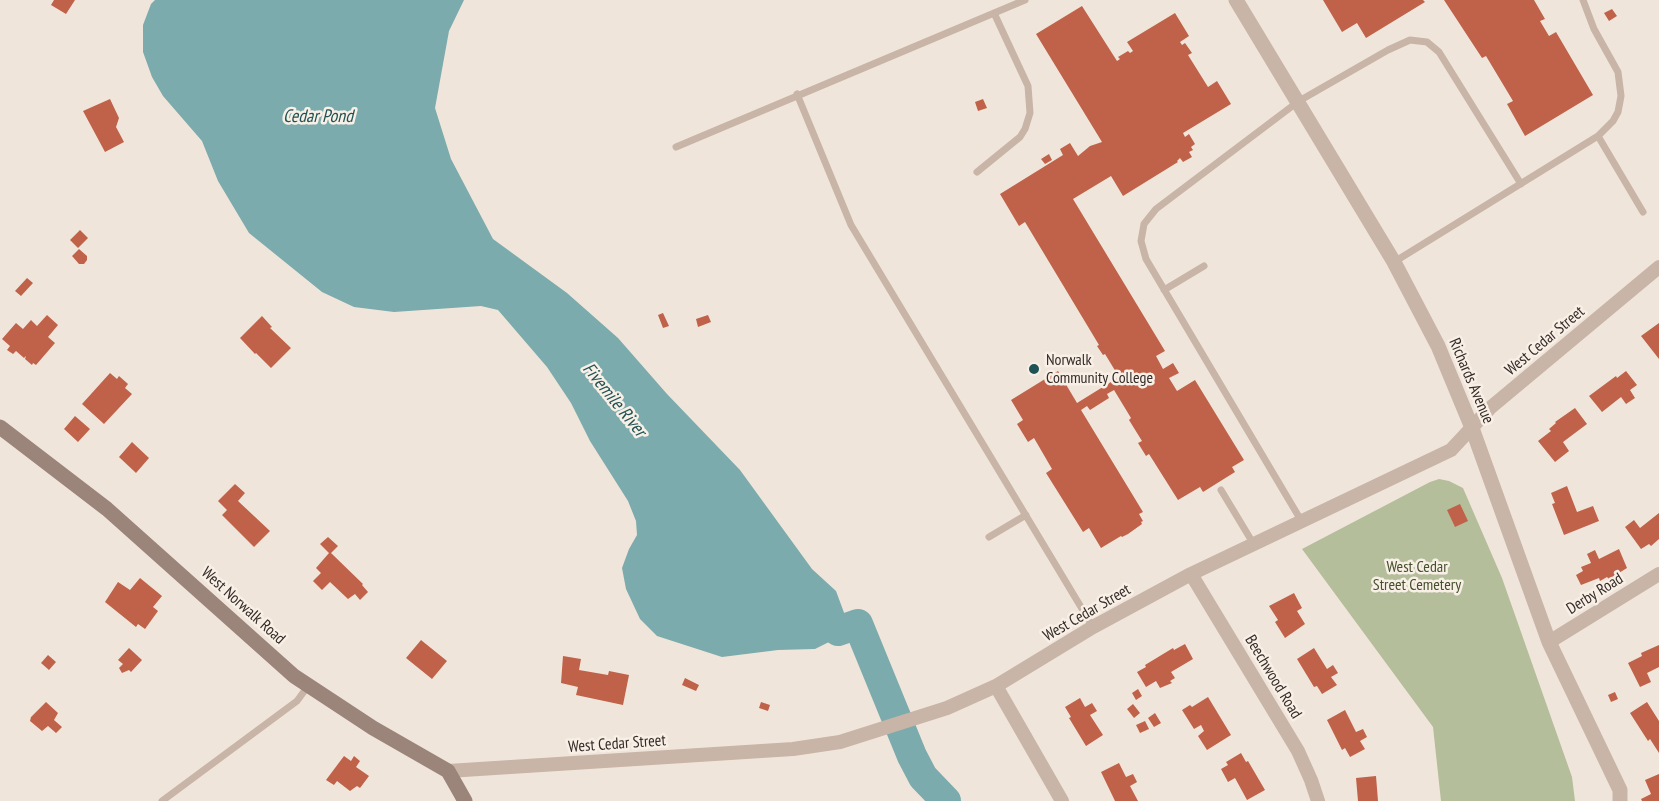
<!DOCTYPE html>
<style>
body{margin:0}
canvas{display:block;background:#f0e5da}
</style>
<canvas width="1659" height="801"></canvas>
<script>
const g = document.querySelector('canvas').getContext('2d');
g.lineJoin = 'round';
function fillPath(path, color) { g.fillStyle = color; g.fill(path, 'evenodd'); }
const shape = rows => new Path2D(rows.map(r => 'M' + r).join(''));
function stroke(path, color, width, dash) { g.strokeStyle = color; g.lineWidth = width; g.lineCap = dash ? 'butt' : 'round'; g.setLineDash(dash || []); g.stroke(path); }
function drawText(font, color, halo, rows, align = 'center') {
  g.font = font + ' "PT Sans Narrow",sans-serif'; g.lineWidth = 5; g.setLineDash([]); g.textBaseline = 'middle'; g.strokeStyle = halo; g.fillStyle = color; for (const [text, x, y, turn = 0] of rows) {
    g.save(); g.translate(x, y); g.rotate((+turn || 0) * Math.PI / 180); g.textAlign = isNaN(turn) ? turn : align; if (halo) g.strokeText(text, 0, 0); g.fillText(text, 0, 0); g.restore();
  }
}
const green = shape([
 [1439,479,1449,481,1463,488,1502,578,1572,777,1575,801,1441,801,1433,727,1302,549,1430,482]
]);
const water = shape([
 [155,0,464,0,449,31,435,108,451,159,493,239,567,293,618,338,667,394,740,470,812,569,836,591,846,618,829,642,815,649,778,650,722,657,657,636,640,619,626,589,622,568,629,549,637,535,636,521,628,501,590,441,571,403,547,367,498,310,481,306,394,312,354,307,322,292,249,233,218,181,202,141,163,96,152,77,143,52,143,25,151,4]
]);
const river = shape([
 [838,631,858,624,912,756,923,777,946,801]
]);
const building = shape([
 [54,0,75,0,66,14,51,5],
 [1323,0,1423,0,1425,2,1366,38,1357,23,1342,32],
 [1444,0,1534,0,1545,19,1540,21,1549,36,1556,32,1593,95,1525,136,1507,104,1513,101,1486,56,1482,58],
 [1082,6,1117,61,1120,59,1118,57,1128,51,1130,53,1133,51,1127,42,1175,13,1189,36,1180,42,1182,45,1185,43,1192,53,1188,55,1208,87,1217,81,1231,104,1183,133,1185,137,1189,134,1195,144,1191,147,1193,150,1189,152,1192,157,1183,162,1180,158,1177,161,1178,162,1123,196,1111,176,1073,199,1165,351,1156,356,1163,369,1173,363,1179,373,1169,378,1177,391,1195,380,1244,460,1232,467,1235,472,1203,492,1200,487,1178,500,1149,454,1146,456,1138,443,1142,441,1129,420,1131,418,1114,390,1107,394,1109,398,1090,410,1087,406,1081,410,1143,512,1139,514,1143,521,1141,522,1142,524,1128,534,1122,537,1121,536,1101,548,1089,528,1083,532,1046,473,1052,469,1034,438,1028,442,1017,424,1023,420,1011,400,1058,371,1077,403,1119,377,1105,354,1103,355,1097,346,1099,345,1025,222,1019,226,1000,194,1063,155,1060,149,1070,143,1078,156,1090,146,1102,142,1036,34],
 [1612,9,1617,16,1609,21,1604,13],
 [110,99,119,118,116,127,124,142,105,152,83,111],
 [983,99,987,108,978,111,975,102],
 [1049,154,1052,160,1045,164,1041,159],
 [80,230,88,238,78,248,70,240],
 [79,249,87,256,87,260,84,264,79,264,72,256],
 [27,278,33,283,21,296,15,291],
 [663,313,669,326,663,328,658,315],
 [47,315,58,325,48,337,55,343,36,365,33,363,32,365,25,359,26,356,24,358,16,351,13,354,7,350,10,346,2,339,16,323,23,329,31,320,37,326],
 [708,315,711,322,698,327,696,319],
 [262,316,272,327,270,328,291,348,271,368,256,353,255,354,240,338],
 [1659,323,1659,359,1641,336],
 [1626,371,1637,385,1630,390,1635,398,1626,404,1621,397,1602,412,1589,396,1616,376,1617,378],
 [110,373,117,379,119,376,128,384,125,388,132,394,104,424,82,404],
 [1575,408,1587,424,1563,442,1569,451,1555,462,1538,441,1551,431,1549,429,1556,423,1555,422],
 [75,416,90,429,78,442,64,429],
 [132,442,149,458,136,473,119,457],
 [235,484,245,493,238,501,270,531,254,547,222,515,227,510,218,501],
 [1567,486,1577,512,1593,506,1599,521,1564,535,1552,504,1555,503,1551,493],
 [1460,504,1468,521,1455,527,1447,510],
 [1659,513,1659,539,1651,546,1649,544,1641,549,1625,527,1634,520,1640,528],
 [328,537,338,546,331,553,363,584,362,585,368,592,360,600,355,594,348,599,330,582,322,590,313,581,321,573,316,568,329,553,320,544],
 [1619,549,1627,568,1609,579,1607,577,1600,581,1599,578,1581,585,1576,575,1583,571,1581,567,1591,563,1587,554,1595,550,1599,559],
 [140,578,162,596,153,607,158,611,145,629,138,624,136,627,105,602,118,582,130,590],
 [1294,593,1302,608,1297,611,1305,624,1285,638,1275,622,1278,620,1269,606],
 [421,640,447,661,432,679,406,658],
 [1185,644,1193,659,1171,672,1175,678,1170,681,1172,683,1160,688,1156,681,1146,687,1137,672,1146,667,1145,665,1173,648,1174,650],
 [1659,645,1659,667,1647,673,1651,682,1640,687,1628,663,1642,656,1641,653],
 [129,648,142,660,131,672,129,670,122,673,119,668,123,664,118,660],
 [1314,648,1327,669,1333,665,1338,673,1331,677,1337,685,1322,694,1317,686,1314,687,1297,659],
 [48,655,56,662,49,670,41,663],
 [563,656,581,659,579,670,608,675,609,671,629,675,623,705,576,695,578,687,561,683],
 [685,678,699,685,696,691,682,685],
 [1138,689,1142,696,1136,700,1132,693],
 [1615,692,1618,699,1611,702,1608,695],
 [1208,697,1231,735,1207,750,1198,736,1204,731,1201,725,1194,729,1182,710,1190,705,1192,707],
 [1080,698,1085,707,1092,703,1097,711,1090,715,1103,735,1086,746,1069,718,1071,717,1065,707],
 [46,702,58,713,54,720,62,727,56,733,48,726,42,731,30,721,31,717],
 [761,702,770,705,768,711,759,708],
 [1647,702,1659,721,1659,753,1650,739,1648,741,1630,713],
 [1133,704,1140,713,1134,718,1127,709],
 [1345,710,1356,732,1363,729,1367,737,1360,741,1365,749,1350,757,1345,748,1342,750,1327,720],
 [1155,713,1161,723,1154,727,1148,718],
 [1145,721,1149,729,1140,733,1136,725],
 [1241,753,1246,762,1248,761,1265,790,1247,800,1235,778,1228,782,1221,769,1228,765,1226,762],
 [344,756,351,761,354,756,360,761,356,767,369,776,360,788,357,786,350,791,337,781,334,785,326,780],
 [1119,763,1126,777,1133,774,1137,782,1130,786,1138,801,1115,801,1101,772],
 [1659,774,1659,801,1642,801,1641,799,1651,794,1645,780],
 [1376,776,1378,801,1358,801,1356,778]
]);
const service = shape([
 [797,94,851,225,1093,627],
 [1598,136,1643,212],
 [676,147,1025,0],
 [977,172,1020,137,1025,129,1030,113,1028,86,994,13],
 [1394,262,1598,136,1613,121,1618,112,1621,96,1618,72,1594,29,1583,0],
 [1164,290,1204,266],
 [1221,490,1253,543],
 [1302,522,1146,259,1141,241,1144,224,1156,209,1299,101,1388,50,1410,40,1427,42,1439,52,1521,184],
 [989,537,1026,515],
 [162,801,297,701,308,686]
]);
const minor = shape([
 [1191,574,1298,751,1311,780,1318,801],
 [1549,642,1659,574],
 [996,686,1062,801],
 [448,771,793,749,840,742,947,708,996,686,1093,627,1191,574,1451,450,1490,408,1659,267]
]);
const tertiary = shape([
 [1236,0,1394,262,1438,346,1472,428,1549,642,1620,790,1620,801]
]);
const secondary = shape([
 [0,427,107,509,294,676,373,728,448,771,465,801]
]);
const markers = [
 [1034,369,6,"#1f5254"]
];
const streetNames = [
 ["West Cedar Street",1545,341,-40],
 ["Richards Avenue",1471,381,67],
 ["Derby Road",1595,594,-32],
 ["West Norwalk Road",243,606,42],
 ["West Cedar Street",1087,613,-30],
 ["Beechwood Road",1273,677,59],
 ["West Cedar Street",617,744,-4]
];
const poiNames = [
 ["Norwalk",1046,360],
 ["Community College",1046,378]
];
const parkNames = [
 ["West Cedar",1417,567],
 ["Street Cemetery",1417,585]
];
const waterNames = [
 ["Cedar Pond",318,117],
 ["Fivemile River",614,400,51]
];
fillPath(green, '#b4be9b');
fillPath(water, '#7babac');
stroke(river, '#7babac', 30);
fillPath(building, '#c06249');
stroke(service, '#c8b5a7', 7);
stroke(minor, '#c8b5a7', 14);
stroke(tertiary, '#c8b5a7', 15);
stroke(secondary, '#9b8479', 15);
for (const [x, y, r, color] of markers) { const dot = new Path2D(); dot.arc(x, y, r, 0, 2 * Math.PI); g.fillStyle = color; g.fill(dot); stroke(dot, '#f8efe6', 2); }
drawText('16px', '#342b27', '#f8efe6', streetNames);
drawText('16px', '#342b27', '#f8efe6', poiNames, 'left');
drawText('16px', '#45512c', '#f8efe6', parkNames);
drawText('italic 18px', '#1f5254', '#f8efe6', waterNames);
</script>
